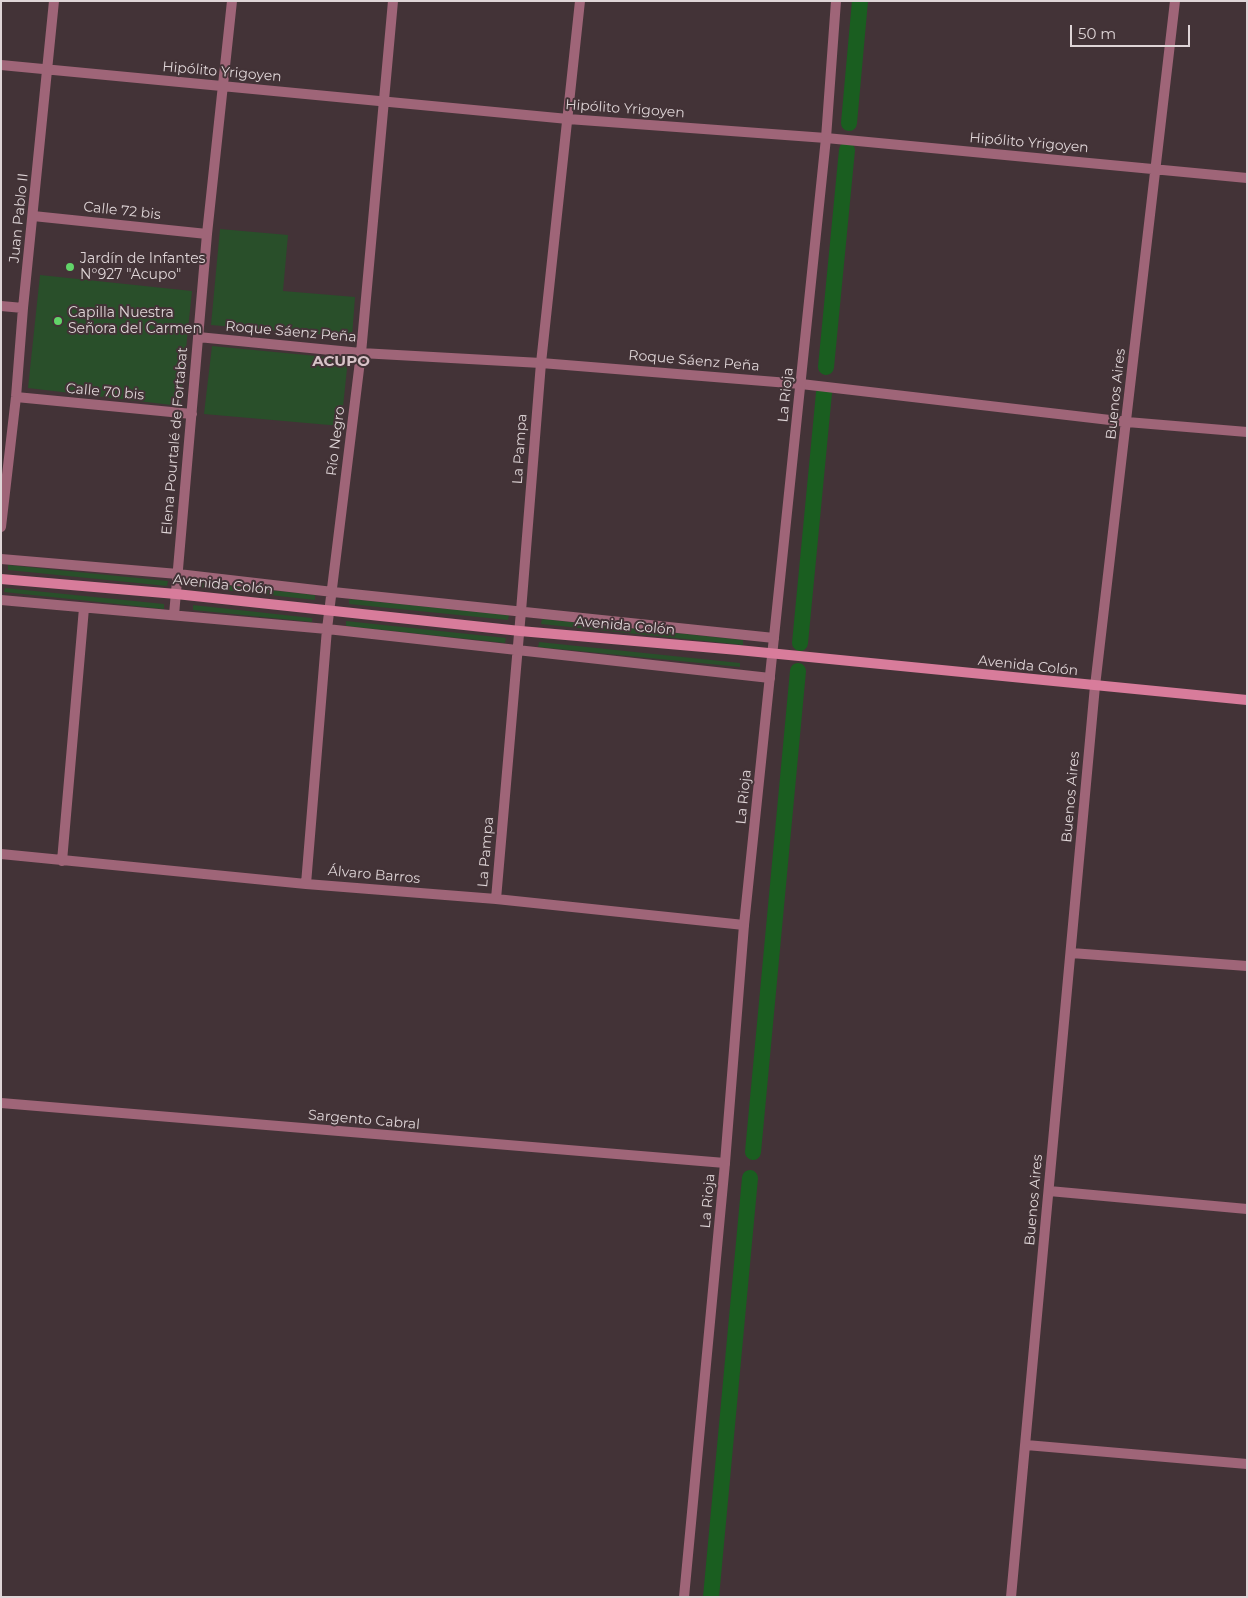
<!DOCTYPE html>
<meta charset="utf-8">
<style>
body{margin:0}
#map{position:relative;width:1248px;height:1598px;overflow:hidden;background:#433337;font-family:Montserrat,sans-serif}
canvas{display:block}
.frame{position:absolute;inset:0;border:2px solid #dfd5d7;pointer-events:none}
.scale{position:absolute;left:1070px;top:25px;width:120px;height:22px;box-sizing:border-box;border:2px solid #dfd5d7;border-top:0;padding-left:6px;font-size:15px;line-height:18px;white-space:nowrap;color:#dfd5d7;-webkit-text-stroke:4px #433337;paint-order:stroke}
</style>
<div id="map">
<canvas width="1248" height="1598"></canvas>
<div class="frame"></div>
<div class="scale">50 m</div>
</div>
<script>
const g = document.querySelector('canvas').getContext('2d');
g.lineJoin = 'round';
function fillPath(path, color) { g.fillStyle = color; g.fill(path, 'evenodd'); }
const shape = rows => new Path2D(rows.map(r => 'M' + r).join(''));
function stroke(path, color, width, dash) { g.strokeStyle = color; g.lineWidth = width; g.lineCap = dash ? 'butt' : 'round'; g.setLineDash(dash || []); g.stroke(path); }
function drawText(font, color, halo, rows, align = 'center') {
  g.font = font + ' Montserrat,sans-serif'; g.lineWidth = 4; g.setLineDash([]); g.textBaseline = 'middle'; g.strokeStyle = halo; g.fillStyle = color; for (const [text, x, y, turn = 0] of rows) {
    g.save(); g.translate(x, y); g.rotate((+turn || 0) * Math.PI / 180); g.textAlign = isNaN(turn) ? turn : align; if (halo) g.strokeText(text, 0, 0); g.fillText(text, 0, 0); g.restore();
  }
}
const green = shape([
 [220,229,288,235,283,291,355,297,352,337,211,325],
 [40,275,192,291,180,406,28,388],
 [212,346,348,359,341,426,204,414],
 [8,565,168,581,167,586,8,570],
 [196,582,315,595,315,600,196,587],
 [5,588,164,604,164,609,4,592],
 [349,599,509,615,508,620,349,604],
 [193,605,312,618,312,622,193,610],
 [542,619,743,640,743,645,541,624],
 [346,621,506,638,505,643,346,626],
 [539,642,740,663,740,667,538,647]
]);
const canal = shape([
 [849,123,860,1],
 [826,367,847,150],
 [800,643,824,393],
 [753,1152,798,671],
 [711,1597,750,1178]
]);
const minor = shape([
 [1,65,568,119,826,138,1247,178],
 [33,216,207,234],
 [1,306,23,308],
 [198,337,361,353,541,363,801,384,1127,422,1247,432],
 [16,397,192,414],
 [1,527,16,397,23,308,54,1],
 [1,559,178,574,333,592,774,638],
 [1,600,327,629,770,678],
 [174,615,207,234,232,1],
 [1,854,306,884,496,899,744,925],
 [62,861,84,608],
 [306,884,327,629,361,353,393,1],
 [496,899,521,611,541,363,580,1],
 [1071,953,1247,966],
 [1,1103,725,1163],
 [1049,1191,1247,1209],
 [1026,1445,1247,1464],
 [1011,1597,1095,686,1175,1]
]);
const tertiary = shape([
 [684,1597,725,1163,744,925,826,138,836,1]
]);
const secondary = shape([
 [1,579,176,594,520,631,738,650,1247,700]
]);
const markers = [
 [70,267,5,"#62d469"],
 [58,321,5,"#62d469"]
];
const streetNames = [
 ["Hipólito Yrigoyen",222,72,5],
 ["Hipólito Yrigoyen",625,109,4],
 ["Hipólito Yrigoyen",1029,143,5],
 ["Calle 72 bis",122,211,6],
 ["Juan Pablo II",19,218,-84],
 ["Roque Sáenz Peña",291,332,5],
 ["Roque Sáenz Peña",694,361,5],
 ["Calle 70 bis",105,392,5],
 ["Buenos Aires",1116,394,-84],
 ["La Rioja",786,395,-84],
 ["Elena Pourtalé de Fortabat",175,441,-85],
 ["Río Negro",336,441,-83],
 ["La Pampa",520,449,-86],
 ["Avenida Colón",223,585,6],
 ["Avenida Colón",625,626,5],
 ["Avenida Colón",1028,666,6],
 ["La Rioja",744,797,-84],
 ["Buenos Aires",1071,797,-85],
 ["La Pampa",486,852,-85],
 ["Álvaro Barros",374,875,5],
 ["Sargento Cabral",364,1120,5],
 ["Buenos Aires",1034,1200,-85],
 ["La Rioja",708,1201,-85]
];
const poiNames = [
 ["Jardín de Infantes",80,259],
 ["N°927 \"Acupo\"",80,275],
 ["Capilla Nuestra",68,313],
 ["Señora del Carmen",68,329]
];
const neighbourhoodNames = [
 ["ACUPO",341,362]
];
fillPath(green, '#294f2a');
stroke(canal, '#1a5e20', 16);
stroke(minor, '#9f6578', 10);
stroke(tertiary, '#9f6578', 10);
stroke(secondary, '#d87c9b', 10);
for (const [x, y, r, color] of markers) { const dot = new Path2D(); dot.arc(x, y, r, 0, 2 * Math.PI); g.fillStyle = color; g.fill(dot); stroke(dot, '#433337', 2); }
drawText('14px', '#dfd5d7', '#433337', streetNames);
drawText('14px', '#dfd5d7', '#433337', poiNames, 'left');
drawText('bold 15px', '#d7c3c8', '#433337', neighbourhoodNames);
</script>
